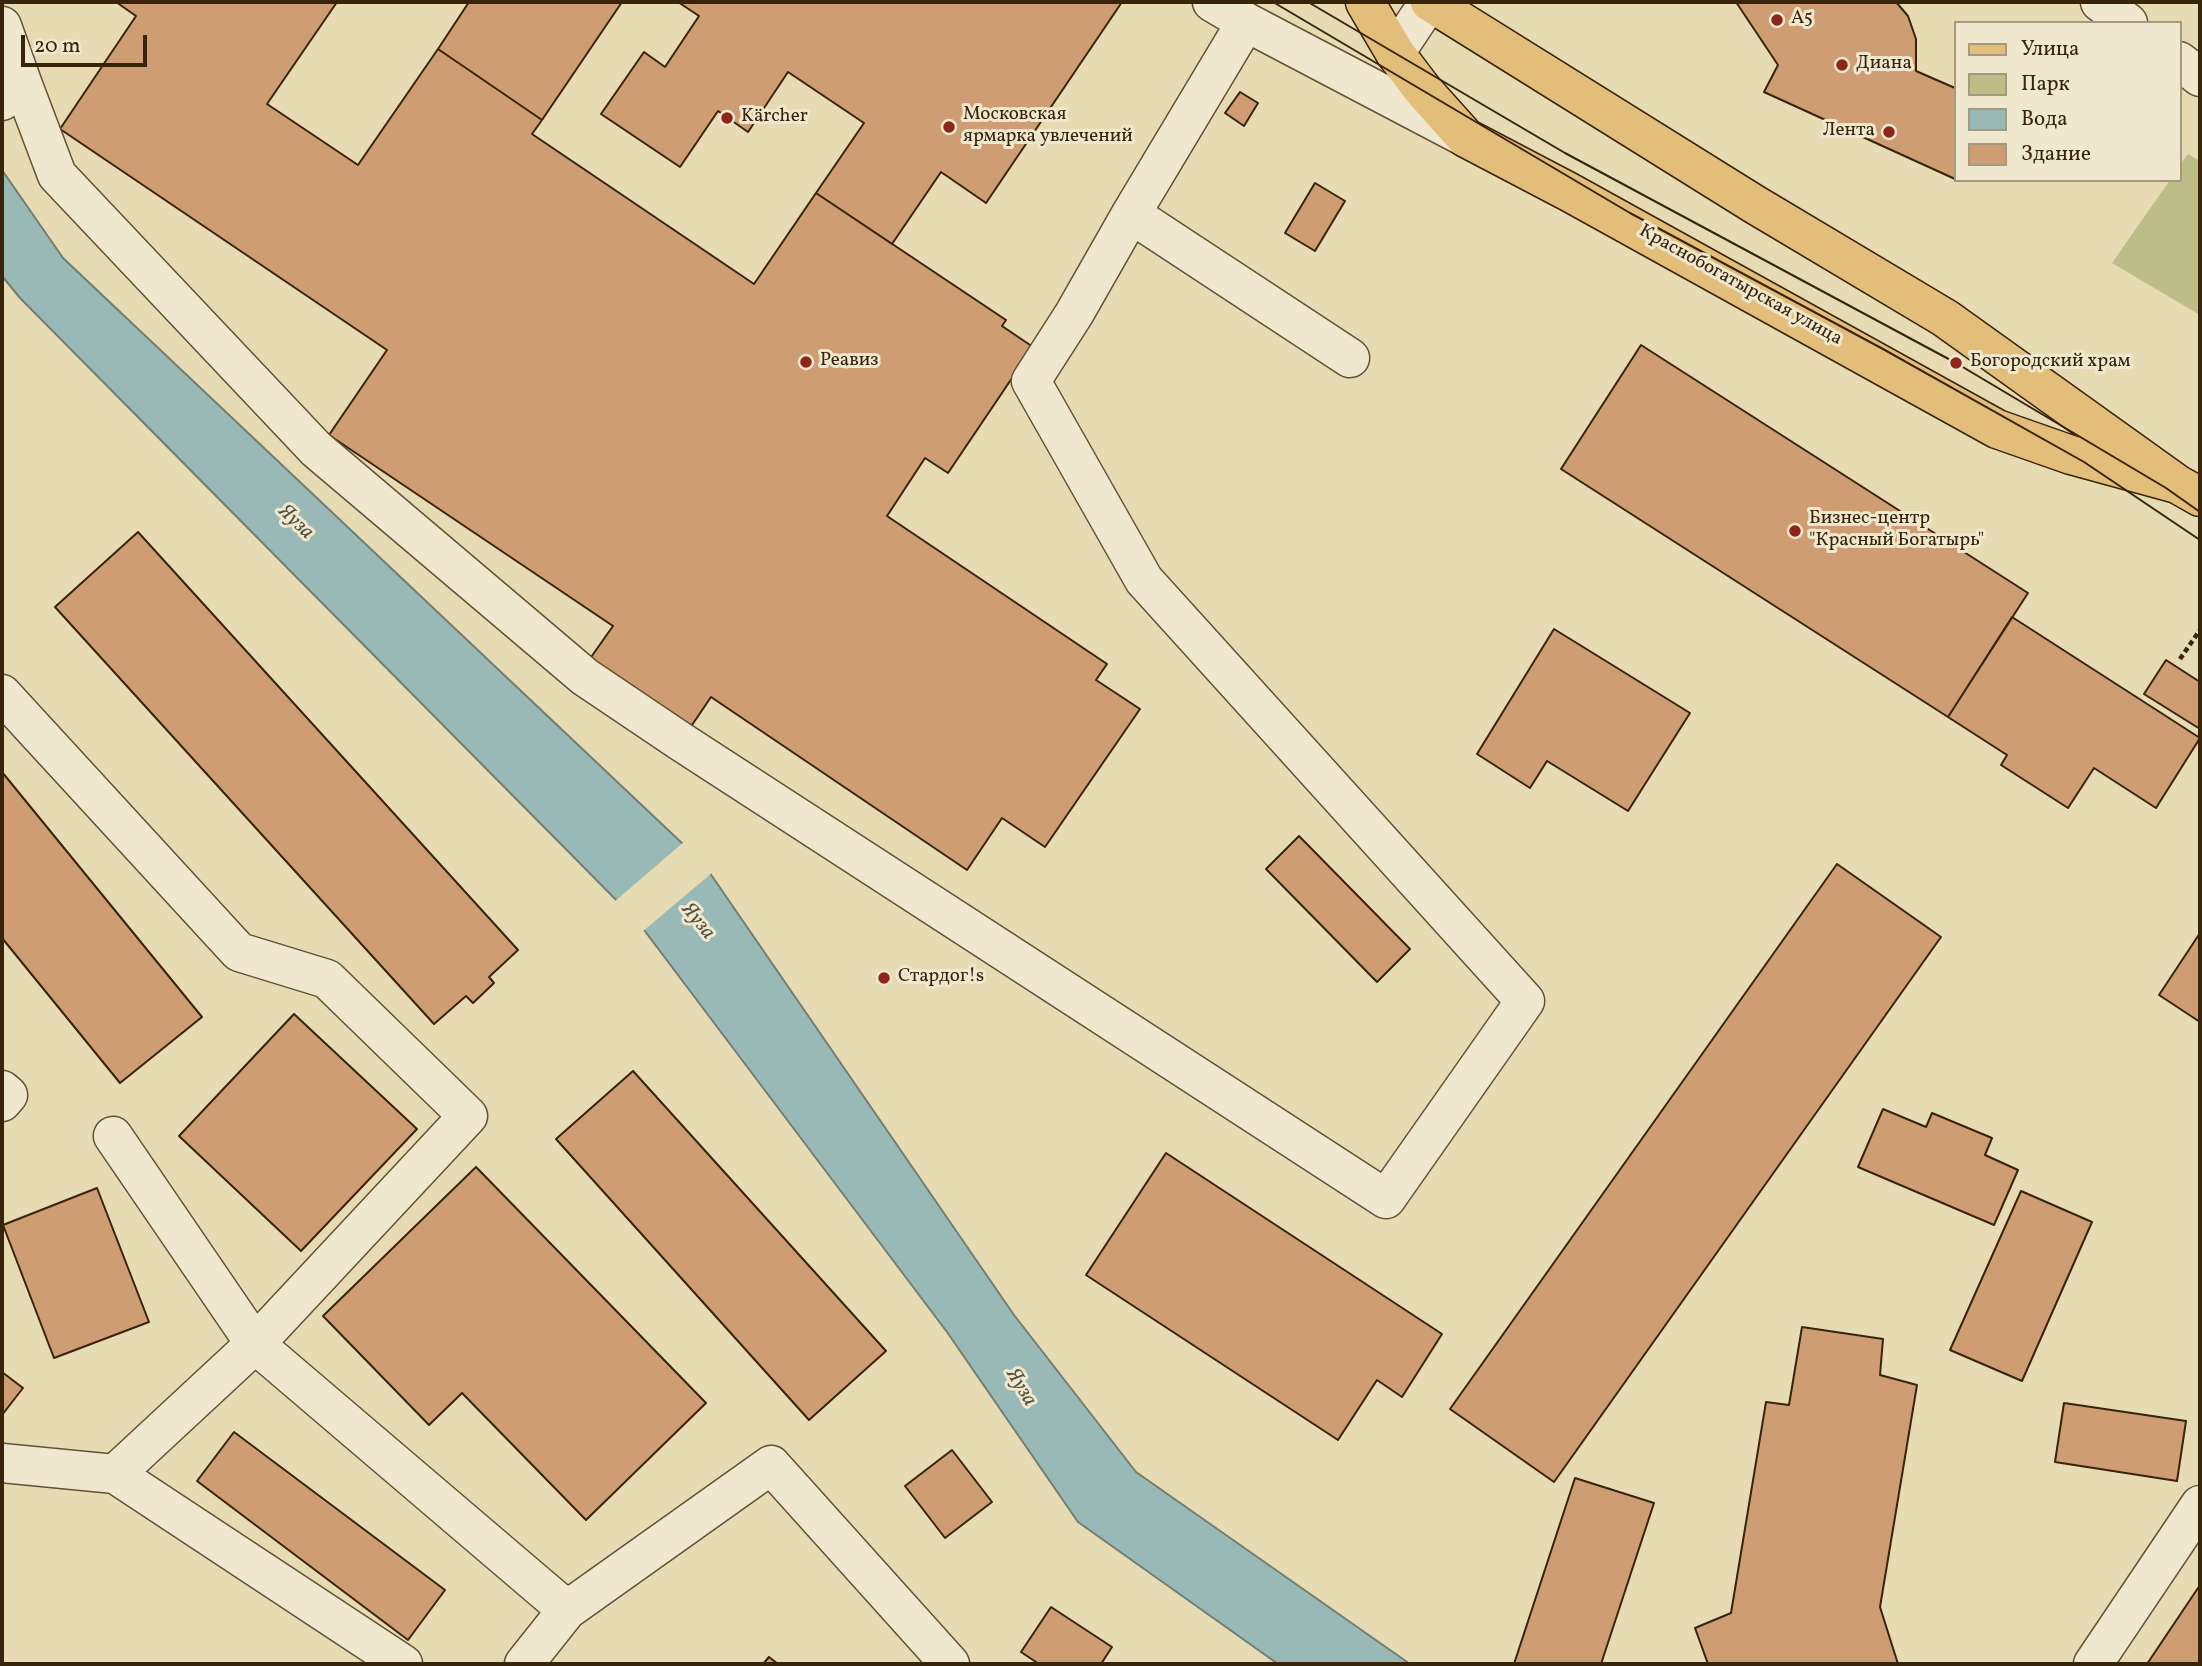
<!DOCTYPE html>
<meta charset="utf-8">
<style>
body{margin:0}
#map{position:relative;width:2202px;height:1666px;overflow:hidden;background:#e6dbb3;font-family:Vollkorn,serif}
canvas{display:block}
.frame{position:absolute;inset:0;border:4px solid #38230b;pointer-events:none}
.legend{position:absolute;left:1954px;top:21px;width:228px;height:161px;box-sizing:border-box;background:#efe8ce;border:2px solid #a69980;margin:0;padding:9px 12px;list-style:none;font-size:21px;color:#38230b}
.legend li{display:flex;align-items:center;gap:14px;height:35px}
.legend b{width:35px;border:2px solid #a69980}
.scale{position:absolute;left:21px;top:35px;width:126px;height:32px;box-sizing:border-box;border:4px solid #38230b;border-top:0;padding-left:9px;font-size:21px;line-height:24px;white-space:nowrap;color:#38230b;-webkit-text-stroke:5px #efe8ce;paint-order:stroke}
</style>
<div id="map">
<canvas width="2202" height="1666"></canvas>
<div class="frame"></div>
<ul class="legend">
<li><b style="height:9px;background:#e3be7a"></b>Улица</li>
<li><b style="height:19px;background:#bdbe87"></b>Парк</li>
<li><b style="height:19px;background:#99b9b6"></b>Вода</li>
<li><b style="height:19px;background:#cf9d73"></b>Здание</li>
</ul>
<div class="scale">20 m</div>
</div>
<script>
const g = document.querySelector('canvas').getContext('2d');
g.lineJoin = 'round';
function fillPath(path, color) { g.fillStyle = color; g.fill(path, 'evenodd'); }
const shape = rows => new Path2D(rows.map(r => 'M' + r).join(''));
function stroke(path, color, width, dash) { g.strokeStyle = color; g.lineWidth = width; g.lineCap = dash ? 'butt' : 'round'; g.setLineDash(dash || []); g.stroke(path); }
function drawText(font, color, halo, rows, align = 'center') {
  g.font = font + ' Vollkorn,serif'; g.lineWidth = 6; g.setLineDash([]); g.textBaseline = 'middle'; g.strokeStyle = halo; g.fillStyle = color; for (const [text, x, y, turn = 0] of rows) {
    g.save(); g.translate(x, y); g.rotate((+turn || 0) * Math.PI / 180); g.textAlign = isNaN(turn) ? turn : align; if (halo) g.strokeText(text, 0, 0); g.fillText(text, 0, 0); g.restore();
  }
}
const green = shape([
 [2188,154,2200,161,2200,315,2112,263,2170,180,2179,180,2179,166]
]);
const water = shape([
 [2,170,63,258,703,863,1014,1315,1136,1472,1410,1664,1278,1664,1078,1522,947,1332,638,922,20,298,2,276,2,170]
]);
const pier = shape([
 [685,841,706,861,713,872,642,932,614,902]
]);
const building = shape([
 [116,2,337,2,267,104,358,165,438,49,542,120,532,134,754,284,816,193,1006,320,1002,326,1033,347,948,473,925,458,887,516,1107,664,1096,680,1140,709,1045,847,1002,818,967,870,711,697,690,728,589,660,613,626,329,435,387,350,60,129,136,16,116,2],
 [469,2,622,2,542,120,438,49,469,2],
 [678,2,1122,2,986,203,941,172,892,244,816,193,864,123,788,72,748,132,718,111,680,167,601,114,644,52,665,67,699,16,678,2],
 [1736,2,1896,2,1908,16,1916,39,1916,71,1955,88,1955,179,1764,92,1778,65,1736,2],
 [1240,92,1258,103,1244,126,1225,113,1240,92],
 [1315,183,1345,201,1315,251,1285,233,1315,183],
 [1641,345,2028,593,1948,717,1561,469,1641,345],
 [138,532,518,950,489,977,494,983,473,1003,466,996,434,1024,55,607,138,532],
 [2012,617,2200,738,2156,808,2094,768,2068,808,2001,765,2007,755,1948,717,2012,617],
 [1554,629,1690,713,1628,811,1547,761,1530,788,1477,754,1554,629],
 [2166,660,2200,682,2200,729,2144,694,2166,660],
 [2,772,202,1017,120,1083,2,938,2,772],
 [1299,836,1410,949,1377,982,1266,869,1299,836],
 [1837,864,1941,937,1554,1482,1450,1409,1837,864],
 [2200,933,2200,1022,2159,995,2200,933],
 [294,1014,417,1129,301,1251,179,1136,294,1014],
 [633,1071,886,1351,809,1420,556,1139,633,1071],
 [1883,1109,1926,1127,1932,1113,1992,1138,1985,1155,2018,1170,1994,1225,1858,1167,1883,1109],
 [1166,1153,1442,1334,1402,1397,1377,1380,1338,1440,1086,1275,1166,1153],
 [476,1167,706,1403,586,1520,462,1393,429,1425,323,1316,476,1167],
 [97,1188,149,1322,54,1358,3,1225,97,1188],
 [2021,1191,2092,1222,2022,1381,1950,1350,2021,1191],
 [1802,1327,1883,1339,1880,1375,1917,1385,1880,1607,1898,1664,1708,1664,1695,1628,1731,1613,1766,1402,1789,1405,1802,1327],
 [2,1372,23,1388,2,1415,2,1372],
 [2064,1403,2186,1421,2177,1481,2055,1462,2064,1403],
 [234,1432,445,1590,408,1640,197,1481,234,1432],
 [952,1450,992,1502,945,1538,905,1486,952,1450],
 [1575,1478,1654,1503,1601,1664,1514,1664,1575,1478],
 [2200,1585,2200,1664,2147,1664,2200,1585],
 [1051,1607,1112,1647,1101,1664,1039,1664,1021,1652,1051,1607],
 [769,1657,778,1664,763,1664,769,1657]
]);
const path = shape([
 [2180,659,2200,630]
]);
const minor = shape([
 [1212,2,1246,22,1463,136],
 [2100,2,2128,23],
 [2,26,23,85,2,101],
 [1395,53,1429,2],
 [2179,61,2200,77],
 [23,85,57,175,316,449,585,677,680,741,1386,1199,1525,1001,1144,580,1031,381,1074,314,1131,214,1246,22],
 [1131,214,1350,358],
 [2,694,239,952,327,979,468,1116,255,1344,567,1610],
 [2,1090,8,1095,2,1102],
 [113,1136,255,1344,115,1474],
 [2,1463,115,1474,403,1664],
 [524,1664,567,1610,771,1465,950,1664],
 [2093,1664,2200,1505]
]);
const major = shape([
 [1365,2,1395,53,1423,90,1466,138,1569,192,1997,429,2071,455,2177,484],
 [1430,2,1754,204,1945,318,2177,484,2200,497]
]);
const tram = shape([
 [1273,2,1630,213,1883,349,2084,462,2200,540],
 [1308,2,1565,153,1956,363,2166,488,2200,512]
]);
const markers = [
 [1777,20,7,"#8f2418"],
 [1842,65,7,"#8f2418"],
 [727,118,7,"#8f2418"],
 [949,127,7,"#8f2418"],
 [1889,132,7,"#8f2418"],
 [806,362,7,"#8f2418"],
 [1956,363,7,"#8f2418"],
 [1795,531,7,"#8f2418"],
 [884,978,7,"#8f2418"]
];
const poiNames = [
 ["А5",1791,20],
 ["Диана",1856,65],
 ["Московская",963,116],
 ["ярмарка увлечений",963,138],
 ["Kärcher",741,118],
 ["Лента",1875,132,"right"],
 ["Реавиз",820,362],
 ["Богородский храм",1970,363],
 ["Бизнес-центр",1809,520],
 ["\"Красный Богатырь\"",1809,542],
 ["Стардог!s",898,978]
];
const streetNames = [
 ["Краснобогатырская улица",1740,286,29]
];
const waterNames = [
 ["Яуза",295,523,44],
 ["Яуза",697,922,51],
 ["Яуза",1020,1388,59]
];
fillPath(green, '#bdbe87');
fillPath(water, '#99b9b6');
stroke(water, '#727d72', 2);
fillPath(pier, '#e6dbb3');
fillPath(building, '#cf9d73');
stroke(building, '#38230b', 2);
stroke(minor, '#645135', 41);
stroke(major, '#38230b', 41);
stroke(path, '#38230b', 4.5, [5, 3.5]);
stroke(minor, '#efe8ce', 38);
stroke(major, '#e3be7a', 38);
stroke(tram, '#38230b', 2);
for (const [x, y, r, color] of markers) { const dot = new Path2D(); dot.arc(x, y, r, 0, 2 * Math.PI); g.fillStyle = color; g.fill(dot); stroke(dot, '#efe8ce', 2.5); }
drawText('19px', '#38230b', '#efe8ce', poiNames, 'left');
drawText('19px', '#38230b', '#efe8ce', streetNames);
drawText('italic 21px', '#55503e', '#efe8ce', waterNames);
</script>
